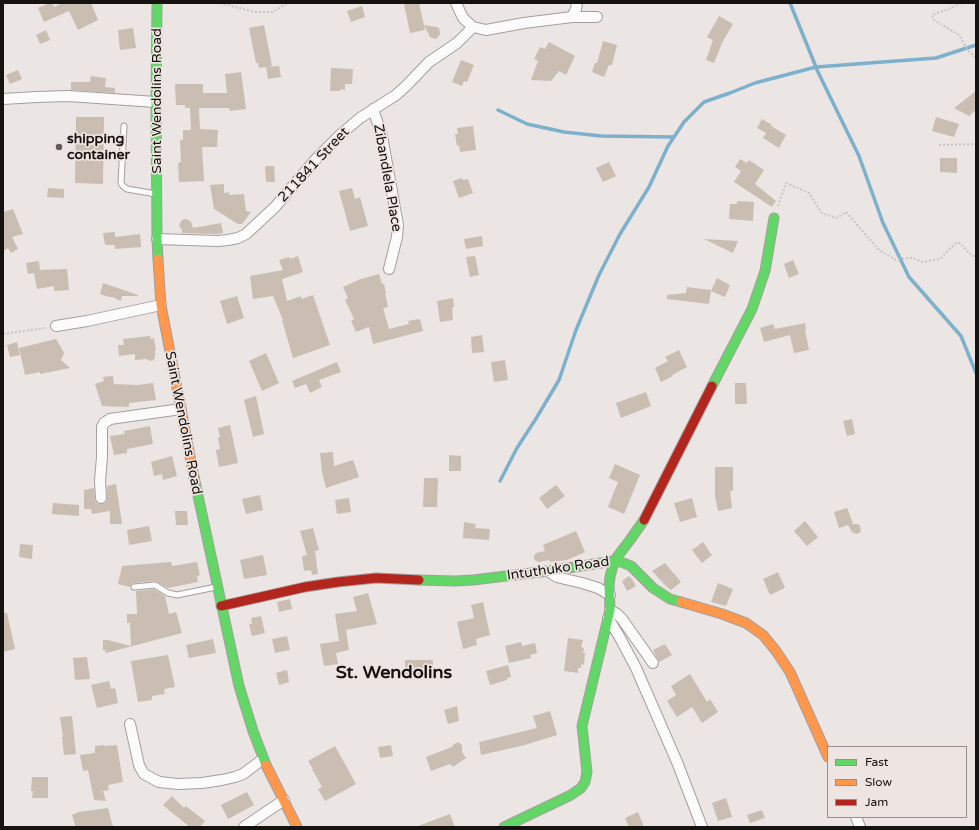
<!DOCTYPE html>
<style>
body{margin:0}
#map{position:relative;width:979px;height:830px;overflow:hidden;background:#ebe5e4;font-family:"Varela Round",sans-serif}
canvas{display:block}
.frame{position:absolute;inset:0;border:4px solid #151210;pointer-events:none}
.legend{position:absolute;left:827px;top:746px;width:140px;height:72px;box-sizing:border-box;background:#eee4e1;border:1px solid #97908d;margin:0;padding:5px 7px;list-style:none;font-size:12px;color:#151210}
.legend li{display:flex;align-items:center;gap:8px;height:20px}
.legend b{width:20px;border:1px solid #97908d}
</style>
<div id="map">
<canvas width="979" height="830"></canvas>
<div class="frame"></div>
<ul class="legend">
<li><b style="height:5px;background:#63d668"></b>Fast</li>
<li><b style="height:5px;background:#ff974d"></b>Slow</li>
<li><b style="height:5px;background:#b3261e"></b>Jam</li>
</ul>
</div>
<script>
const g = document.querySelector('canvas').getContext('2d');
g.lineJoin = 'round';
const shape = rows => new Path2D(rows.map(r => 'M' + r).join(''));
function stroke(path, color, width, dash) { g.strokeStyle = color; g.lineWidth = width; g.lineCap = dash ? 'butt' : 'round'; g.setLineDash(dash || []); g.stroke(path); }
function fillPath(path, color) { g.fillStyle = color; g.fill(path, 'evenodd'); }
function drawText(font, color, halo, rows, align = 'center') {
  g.font = font + ' "Varela Round",sans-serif'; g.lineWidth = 3.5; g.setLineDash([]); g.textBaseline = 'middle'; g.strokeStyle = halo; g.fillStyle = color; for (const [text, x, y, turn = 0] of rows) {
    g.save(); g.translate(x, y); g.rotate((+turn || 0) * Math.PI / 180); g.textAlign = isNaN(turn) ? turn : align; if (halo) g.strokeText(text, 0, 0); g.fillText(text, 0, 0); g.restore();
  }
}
const stream = shape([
 [790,3,818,72,859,156,883,223,909,277,961,336,976,373],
 [498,110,527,124,564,132,601,136,674,137],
 [500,481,517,448,537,417,559,380,576,330,599,275,620,234,649,187,668,146,684,122,704,102,730,93,755,83,816,67,936,58,976,45]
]);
const building = shape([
 [49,3,52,3,54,7,62,3,91,3,98,20,78,30,69,11,44,22,38,8],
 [410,3,419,3,425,30,410,33,404,4],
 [362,6,365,17,351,22,347,11],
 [719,16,733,24,722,43,714,63,706,60,713,40,707,37],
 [264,25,272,66,259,68,258,63,256,63,249,28],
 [424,25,436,27,439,28,440,34,438,37,436,39,432,38,430,37],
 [133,28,136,48,120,50,118,30],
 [46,30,50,40,40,44,36,35],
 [603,41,617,45,612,65,609,65,604,77,592,72,595,63,597,63],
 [549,42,575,56,566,75,559,71,552,80,550,81,531,80,538,61,534,59,540,47,545,49],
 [461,60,474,65,467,82,464,81,462,86,452,82],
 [279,66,281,77,268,79,266,67],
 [331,68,353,69,352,84,345,84,345,90,340,89,340,91,330,91],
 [18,70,22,79,10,84,6,75],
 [241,72,246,109,230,111,229,108,199,108,200,129,218,130,217,147,202,147,204,181,179,182,178,163,181,162,180,140,183,140,183,130,191,130,190,108,185,108,185,105,176,105,175,84,203,84,203,93,227,93,225,74],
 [91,76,106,78,105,87,115,88,115,93,71,90,71,82,90,82],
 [976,91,976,110,969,116,954,108],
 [76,117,104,117,103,184,75,183],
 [936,117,959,124,954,137,932,131],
 [762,119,772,125,771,126,786,135,779,148,763,138,766,133,757,128],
 [473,126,476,150,460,152,459,145,457,146,455,134,458,134,457,128],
 [940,158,957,158,957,173,940,172],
 [740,159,747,163,749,160,764,170,755,184,776,201,772,207,734,182,741,171,735,167],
 [609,162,616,176,603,182,596,168],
 [265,166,274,166,275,182,266,182],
 [462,178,463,180,468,179,473,193,459,198,453,181],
 [224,184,224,193,229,192,229,195,244,194,246,211,251,212,242,224,238,224,214,209,210,185],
 [48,188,64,189,64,198,47,197],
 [352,188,355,199,360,197,368,226,350,231,339,191],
 [737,201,754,202,753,221,729,219,730,204,737,204],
 [13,209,23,234,12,237,18,249,11,253,8,248,3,251,3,212],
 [185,219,188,220,191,222,193,228,221,223,223,233,217,234,182,233,182,230,179,226,180,223,182,220],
 [115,232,115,237,140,234,141,247,115,249,115,245,105,245,103,233],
 [482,236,483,246,466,249,464,239],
 [704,239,738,241,733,253],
 [298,256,303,272,282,279,287,301,301,296,301,299,313,295,330,345,293,358,282,320,283,320,273,296,253,299,250,276,283,270,279,260,289,257,290,259],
 [475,256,479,275,470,277,466,257],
 [793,260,799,274,789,278,784,264],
 [39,261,40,270,67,269,69,290,54,291,54,286,37,289,34,273,28,274,26,263],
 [379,274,382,284,384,284,386,293,385,293,388,307,383,308,389,329,409,324,408,321,420,319,423,331,373,344,369,327,356,332,351,321,354,319,345,300,348,298,343,287,361,279],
 [717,278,730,285,725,297,711,291],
 [103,283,138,295,138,296,122,296,121,301,114,298,114,297,109,297,100,294],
 [687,287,711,290,709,304,667,299,667,295,686,293],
 [237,296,244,318,227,324,220,301],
 [453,298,454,307,452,308,453,320,440,322,437,301],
 [805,323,806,330,805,330,809,350,794,353,790,335,764,342,760,328,773,324,775,329],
 [482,335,484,352,472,353,471,337],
 [150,336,150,339,154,338,156,350,155,350,155,358,152,361,148,360,146,359,135,360,135,354,119,356,118,345,124,345,123,339],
 [56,339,63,351,64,353,61,360,70,368,40,374,40,372,25,375,19,348],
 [17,342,20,355,10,357,7,345],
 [679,350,687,367,672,375,673,376,661,382,655,368,668,361,665,357],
 [266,353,279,383,262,391,249,361],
 [505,360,508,380,494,382,491,362],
 [337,362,341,372,319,380,322,387,310,393,306,384,295,388,292,381],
 [113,376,114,384,137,385,153,383,156,400,129,403,129,407,102,406,95,384,104,381,103,377],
 [735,383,746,383,747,404,735,404],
 [646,392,651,406,621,418,616,403],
 [256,396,264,434,253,437,244,400],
 [852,419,855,434,847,436,843,421],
 [230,425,238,463,219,467,216,450,220,449,218,438,220,437,218,428],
 [150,426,153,444,127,449,127,453,114,455,110,436,125,434,124,431],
 [333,452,334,466,353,460,359,477,326,488,322,472,320,453],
 [449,455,461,456,461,471,449,471],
 [172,456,177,476,163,480,162,474,154,476,151,462],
 [615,464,640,475,624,514,608,507,618,482,609,478],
 [715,467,733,467,733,491,730,491,732,508,718,511,715,496],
 [424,478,438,478,437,507,423,507],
 [116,484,122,524,110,524,110,511,92,514,91,509,84,509,84,490,94,488,95,501,98,504,102,504,105,503,107,501,107,486],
 [556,485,565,496,547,509,539,498],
 [260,495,263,510,246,514,242,499],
 [349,498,351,512,337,514,335,500],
 [692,498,697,517,680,522,674,503],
 [53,503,79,505,79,516,52,514],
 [847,508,853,523,852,524,858,524,860,526,861,531,859,533,857,534,852,532,848,525,839,528,834,512],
 [175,511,187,511,188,525,176,525],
 [805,521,818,537,807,546,794,531],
 [464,522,476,524,475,528,490,529,489,540,463,538],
 [149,526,152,541,129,545,127,530],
 [313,528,319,550,315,551,318,574,312,575,311,570,304,571,302,556,307,555,300,531],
 [576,531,585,552,567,560,550,562,549,560,539,562,536,561,534,559,534,556,536,553,545,551,543,545],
 [703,542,712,555,702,563,692,550],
 [20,544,33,545,32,559,19,557],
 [263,555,267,575,244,579,240,560],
 [171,562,172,566,197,562,200,575,197,576,198,582,168,588,155,581,134,583,131,584,130,587,118,584,122,566],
 [665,563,681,582,671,590,666,586,652,571],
 [778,572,785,588,770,595,763,579],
 [629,576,632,579,636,586,627,591,622,581],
 [718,583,733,589,726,606,711,602],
 [154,589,165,596,169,614,176,612,182,633,106,653,105,650,103,650,103,640,108,640,131,646,130,623,127,623,127,614,137,614,136,591],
 [368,593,377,624,346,630,349,650,336,653,338,664,324,666,320,644,339,641,335,614,357,611,353,597],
 [290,599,292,609,279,612,277,602],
 [483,602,490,635,476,639,477,645,463,649,457,622,474,618,471,605],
 [3,613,7,613,15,649,3,652],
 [261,616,265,633,252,636,249,624,252,624,251,618],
 [287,636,290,650,275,653,272,639],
 [568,638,583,640,581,647,584,648,583,653,585,653,584,665,581,664,581,668,578,668,578,673,564,671],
 [213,639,216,653,189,658,186,645],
 [521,642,522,646,535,643,537,653,530,655,531,658,509,663,505,646],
 [665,644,672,655,659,662,653,650],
 [168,655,175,687,164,689,165,694,152,696,152,700,138,702,131,661],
 [87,657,90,679,75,680,73,658],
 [405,660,433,660,433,675,405,675],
 [508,665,511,677,507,678,507,680,490,685,486,671],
 [287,670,289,682,279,685,276,673],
 [690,674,707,702,710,699,718,712,702,723,692,707,677,717,667,701,676,695,671,686],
 [109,681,111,689,115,688,118,703,97,708,91,685],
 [457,706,459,721,448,724,444,710],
 [550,711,557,735,525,745,481,755,479,742,537,728,533,716],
 [72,716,76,754,64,755,62,737,63,737,60,717],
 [459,742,462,746,462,752,466,758,453,767,450,764,431,771,426,757,452,747,454,744],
 [104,745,104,746,117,745,123,782,108,785,109,790,103,791,106,801,94,800,88,770,83,771,80,755,95,753,95,746],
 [391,745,393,756,380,758,378,747],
 [335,746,356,784,325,801,318,789,322,787,312,769,313,769,308,761],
 [32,777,48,777,48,798,32,798,33,791,31,791],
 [247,792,254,805,228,819,221,805],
 [172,796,184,808,186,806,205,821,200,827,190,827,171,812,163,805],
 [726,798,732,817,718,821,712,803],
 [108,808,113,827,76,827,72,815,78,812],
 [762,810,765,818,750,823,747,815],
 [638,812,644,827,629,827,625,818],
 [450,814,455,827,418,827,418,826]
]);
const path = shape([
 [220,3,255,12,272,12,288,3],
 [961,3,951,8,932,15,934,20,959,35,969,52,976,58],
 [939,145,976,144],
 [778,206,786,183,809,193,822,213,836,218,846,212,879,250,896,260,906,258,913,258,922,262,940,259,956,243,960,243,972,256,976,256],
 [3,334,45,328]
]);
const lane = shape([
 [124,126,121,183,123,186,127,189,156,194],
 [134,587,155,585,168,593,177,595,216,587]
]);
const street = shape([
 [456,3,463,18,473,27,486,30,524,23,572,17,597,17],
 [572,17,576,9,577,3],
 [3,99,36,97,68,96,156,102],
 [373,109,382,136,398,225,397,237,389,269],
 [157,239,218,241,228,240,238,238,246,234,275,207,316,159,341,134,360,118,396,95,407,85,429,62,457,43,473,27],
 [56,326,87,321,161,305],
 [101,498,100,481,102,457,102,427,104,423,110,419,181,409],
 [548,571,557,577,565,579,582,583,598,588,610,595],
 [610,610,617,614,622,619,653,663],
 [608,618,619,636,636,668,677,762,702,827],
 [130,724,139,765,141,769,144,774,159,782,178,784,202,783,222,780,235,777,243,774,263,759],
 [856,817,860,827],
 [244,827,284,800]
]);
const fast = shape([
 [157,3,156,102,157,239,158,259],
 [712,386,752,309,765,271,774,218],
 [194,477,239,686,253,731,266,765],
 [419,580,455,581,473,580,548,571,614,561,621,562,631,566,653,588,670,599,681,602],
 [504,827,571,795,581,788,585,782,587,772,582,726,610,610,609,586,610,577,614,561,630,540,644,520]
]);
const slow = shape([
 [158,259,161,305,194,477],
 [681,602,722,614,746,623,763,635,776,651,790,672,828,757],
 [266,765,297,827]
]);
const jam = shape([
 [644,520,712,386],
 [221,606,305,587,338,582,376,578,419,580]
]);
const markers = [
 [59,147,4,"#605c5a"]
];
const streetNames = [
 ["Saint Wendolins Road",157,101,-90],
 ["211841 Street",314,165,-47],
 ["Zibandlela Place",387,178,80],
 ["Saint Wendolins Road",183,423,79],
 ["Intuthuko Road",558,569,-8]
];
const poiNames = [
 ["shipping",67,139],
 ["container",67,155]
];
const districtNames = [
 ["St. Wendolins",394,673]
];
stroke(stream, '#7cb0cb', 3.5);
fillPath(building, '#c9beb1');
stroke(lane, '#a49f9e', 7);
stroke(street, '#a49f9e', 12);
stroke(fast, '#a49f9e', 11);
stroke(slow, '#a49f9e', 11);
stroke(jam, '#a49f9e', 11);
stroke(path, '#c8c6c4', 2, [2, 2]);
stroke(lane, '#fcfbfb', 5);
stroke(street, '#fcfbfb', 10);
stroke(fast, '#63d668', 9);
stroke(slow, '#ff974d', 9);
stroke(jam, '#b3261e', 9);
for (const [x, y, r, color] of markers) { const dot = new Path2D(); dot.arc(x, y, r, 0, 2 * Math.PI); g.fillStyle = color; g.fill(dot); stroke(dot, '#eee4e1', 1.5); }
drawText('14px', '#151210', '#eee4e1', streetNames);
drawText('bold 14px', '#151210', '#eee4e1', poiNames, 'left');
drawText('bold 18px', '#151210', '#eee4e1', districtNames);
</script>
